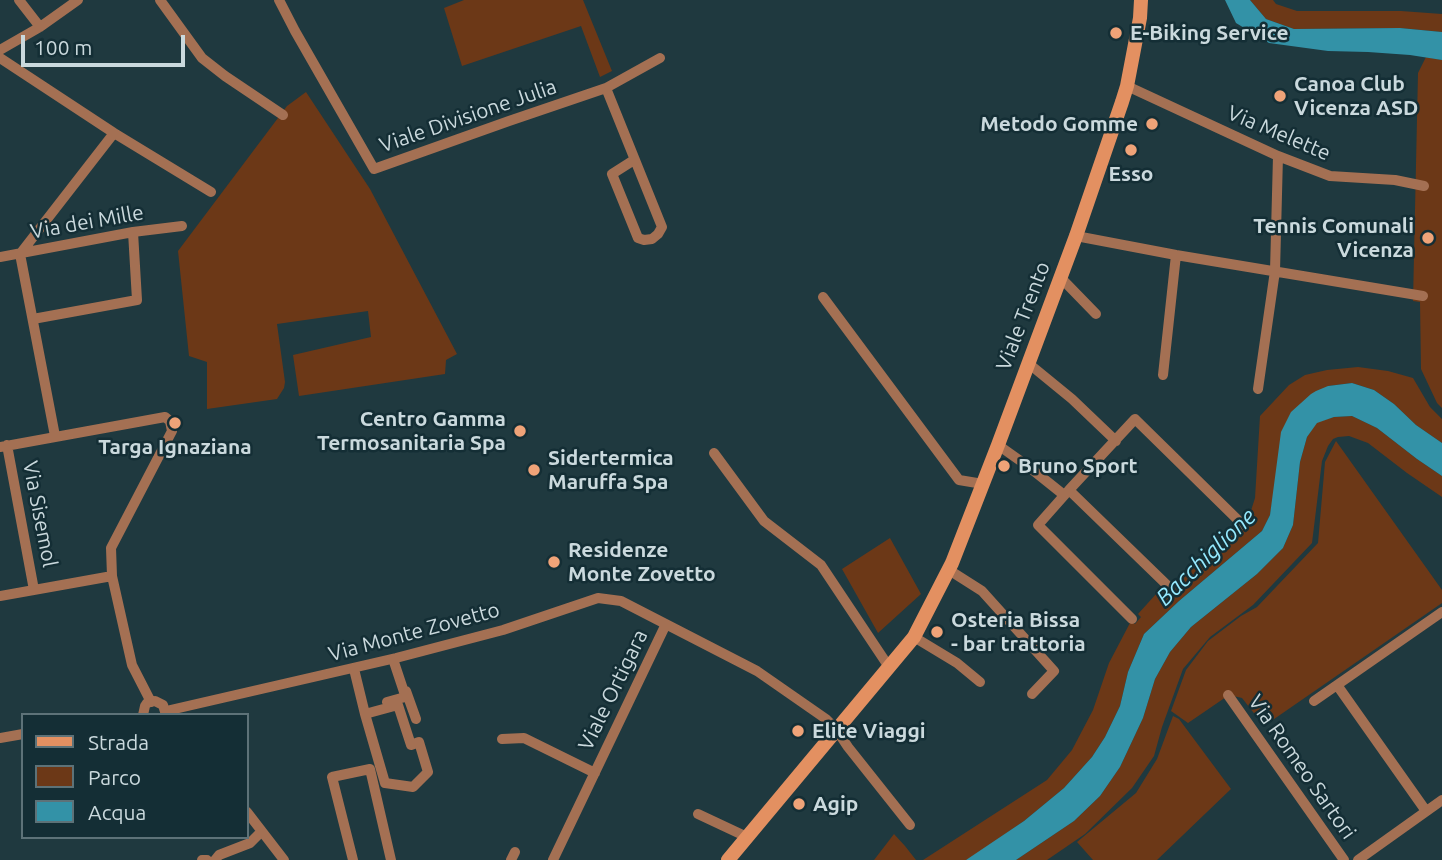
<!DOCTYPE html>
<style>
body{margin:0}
#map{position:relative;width:1442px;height:860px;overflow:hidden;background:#1f393f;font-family:Ubuntu,sans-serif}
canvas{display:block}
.legend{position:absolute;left:21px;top:713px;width:228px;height:126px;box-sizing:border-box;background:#142e35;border:2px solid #5d7278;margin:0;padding:9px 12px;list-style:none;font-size:21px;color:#cad9dd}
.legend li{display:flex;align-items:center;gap:14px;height:35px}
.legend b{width:35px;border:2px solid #5d7278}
.scale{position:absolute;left:21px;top:35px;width:164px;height:32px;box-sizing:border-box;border:4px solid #cad9dd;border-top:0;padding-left:9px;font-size:21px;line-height:24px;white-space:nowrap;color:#cad9dd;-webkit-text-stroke:5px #142e35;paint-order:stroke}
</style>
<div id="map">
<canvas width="1442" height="860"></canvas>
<ul class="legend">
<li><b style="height:9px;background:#e39061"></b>Strada</li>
<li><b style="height:19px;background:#6c3817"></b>Parco</li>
<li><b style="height:19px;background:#3392a7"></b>Acqua</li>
</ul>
<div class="scale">100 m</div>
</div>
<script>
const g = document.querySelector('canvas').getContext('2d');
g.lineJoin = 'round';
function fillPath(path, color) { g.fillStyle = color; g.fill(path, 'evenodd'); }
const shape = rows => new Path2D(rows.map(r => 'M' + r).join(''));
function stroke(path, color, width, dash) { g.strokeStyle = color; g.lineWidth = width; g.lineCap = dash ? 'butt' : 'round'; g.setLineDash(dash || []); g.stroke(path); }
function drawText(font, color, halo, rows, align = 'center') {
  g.font = font + ' Ubuntu,sans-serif'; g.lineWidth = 5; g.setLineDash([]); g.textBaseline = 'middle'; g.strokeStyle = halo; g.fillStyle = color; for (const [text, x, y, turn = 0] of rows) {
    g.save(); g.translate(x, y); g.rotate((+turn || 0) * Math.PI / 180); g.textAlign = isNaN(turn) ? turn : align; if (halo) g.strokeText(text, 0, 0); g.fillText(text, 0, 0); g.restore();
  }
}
const green = shape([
 [464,0,583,0,612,71,600,77,581,26,462,66,444,8],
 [1250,0,1273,0,1276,4,1297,11,1401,11,1442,14,1442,32,1400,28,1294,29,1266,19],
 [1426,57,1442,60,1442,408,1437,403,1421,369,1420,302,1413,301,1418,73],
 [306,92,370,189,457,354,446,360,445,374,299,396,293,355,371,337,368,311,277,324,285,382,284,388,277,399,207,409,207,362,189,356,178,251,287,106],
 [1358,367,1388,371,1413,378,1430,407,1442,419,1442,443,1416,425,1394,404,1374,390,1352,383,1328,386,1274,493,1270,515,1262,531,1179,601,1144,634,1128,672,1120,706,1105,737,1092,757,1064,788,1024,821,972,857,966,860,923,860,1047,780,1072,750,1093,710,1109,663,1131,621,1135,624,1141,617,1138,614,1166,583,1170,587,1178,581,1241,528,1248,520,1255,498,1260,416,1289,385,1305,375,1327,370],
 [1352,416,1377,428,1417,459,1442,476,1442,497,1407,473,1368,443,1349,436,1338,437,1333,439,1328,446,1322,461,1312,543,1253,605,1210,637,1183,669,1162,727,1154,756,1132,788,1085,834,1047,860,1016,860,1074,821,1100,796,1120,767,1143,718,1155,679,1170,652,1191,627,1257,574,1283,548,1293,525,1300,462,1307,437,1317,422,1334,417],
 [1336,441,1442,590,1442,603,1264,726,1242,698,1229,695,1188,723,1171,711,1186,670,1208,641,1241,616,1257,607,1318,543,1325,462],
 [890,538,921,594,878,633,842,569],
 [1173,716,1179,719,1231,789,1157,860,1093,860,1077,842,1136,793,1157,759],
 [894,834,905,846,916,860,874,860]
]);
const water = shape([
 [1225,0,1250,0,1266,19,1294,29,1400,28,1442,32,1442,60,1410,55,1368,52,1328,51,1269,43,1236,23],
 [1352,383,1374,390,1394,404,1416,425,1442,443,1442,476,1417,459,1377,428,1352,416,1334,417,1317,423,1307,437,1300,462,1293,525,1283,548,1257,574,1191,627,1170,652,1155,679,1143,718,1120,767,1100,796,1074,821,1016,860,966,860,1024,821,1064,788,1092,757,1105,737,1120,706,1128,672,1144,634,1179,601,1262,531,1270,515,1281,432,1291,412,1311,394,1316,391,1328,386]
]);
const minor = shape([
 [19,0,40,27],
 [160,0,202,58,225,76,283,115],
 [279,0,295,31,374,169,509,121,606,88,662,227,658,234,652,239,644,240,638,238,612,174,634,160],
 [0,50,40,27,78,0],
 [0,58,114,133,211,192],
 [1127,86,1278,156,1330,176,1395,180,1424,186],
 [606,88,660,58],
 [1076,236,1176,255,1423,296],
 [20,254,55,436],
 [20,254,114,133],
 [0,257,133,232,182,226],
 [1061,278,1096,314],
 [823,297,959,480,983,484],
 [33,319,137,300,133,232],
 [1028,363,1072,399,1116,441],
 [1163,375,1176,255],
 [1258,389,1275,271,1278,156],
 [7,445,34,590],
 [998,445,1029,467,1064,495],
 [0,447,165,417,170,421,172,431,111,548,112,576,132,665,151,702],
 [714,453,764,521,821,565,889,667],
 [1069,490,1169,587],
 [949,570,982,591,1054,671,1032,694],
 [0,596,112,576],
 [1132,619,1038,525,1069,490,1135,419,1243,525],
 [914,637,957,663,980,682],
 [354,669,365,714,385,783,413,787,428,772,419,742,411,745,398,705,365,714],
 [1337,685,1426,811],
 [406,691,416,719],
 [1228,695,1344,860],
 [1314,701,1442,612],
 [387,702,405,697,405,695,393,659],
 [166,711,396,658,503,630,598,598,621,601,757,671,826,719,836,729,848,747,910,825],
 [143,715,145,706,147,703,155,701,163,705,166,715],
 [0,738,23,734],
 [502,739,524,738,595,773],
 [247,812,284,860],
 [698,814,747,837],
 [202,860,207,860],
 [215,860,219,855,250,843,261,832],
 [353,860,332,777,370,769,391,860],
 [511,860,515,852],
 [553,860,666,624],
 [1358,860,1442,800]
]);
const secondary = shape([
 [728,860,914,637,952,563,998,445,1076,236,1122,102,1127,86,1140,18,1141,0]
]);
const markers = [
 [1116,33,7,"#efa378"],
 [1280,96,7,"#efa378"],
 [1152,124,7,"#efa378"],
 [1131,150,7,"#efa378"],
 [1428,238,7,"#efa378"],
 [175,423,7,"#efa378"],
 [520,431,7,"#efa378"],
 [1004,466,7,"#efa378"],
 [534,470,7,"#efa378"],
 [554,562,7,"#efa378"],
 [937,632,7,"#efa378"],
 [798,731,7,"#efa378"],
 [799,804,7,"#efa378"]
];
const poiNames = [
 ["E-Biking Service",1130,33],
 ["Canoa Club",1294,84],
 ["Vicenza ASD",1294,108],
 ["Metodo Gomme",1138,124,"right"],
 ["Esso",1131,174,"center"],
 ["Tennis Comunali",1414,226,"right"],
 ["Vicenza",1414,250,"right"],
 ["Centro Gamma",506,419,"right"],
 ["Termosanitaria Spa",506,443,"right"],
 ["Targa Ignaziana",175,447,"center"],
 ["Sidertermica",548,458],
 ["Maruffa Spa",548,482],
 ["Bruno Sport",1018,466],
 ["Residenze",568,550],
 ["Monte Zovetto",568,574],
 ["Osteria Bissa",951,620],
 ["- bar trattoria",951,644],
 ["Elite Viaggi",812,731],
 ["Agip",813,804]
];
const streetNames = [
 ["Viale Divisione Julia",468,116,-19],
 ["Via Melette",1279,133,23],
 ["Via dei Mille",87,222,-10],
 ["Viale Trento",1023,316,-69],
 ["Via Sisemol",40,514,79],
 ["Via Monte Zovetto",414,632,-15],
 ["Viale Ortigara",613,690,-64],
 ["Via Romeo Sartori",1302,767,55]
];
const waterNames = [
 ["Bacchiglione",1206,557,-44]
];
fillPath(green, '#6c3817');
fillPath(water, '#3392a7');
stroke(minor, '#a47053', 10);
stroke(secondary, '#e39061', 14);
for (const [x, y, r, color] of markers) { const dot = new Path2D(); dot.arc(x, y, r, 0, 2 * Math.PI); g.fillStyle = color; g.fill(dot); stroke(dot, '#142e35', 2.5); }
drawText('bold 21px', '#cad9dd', '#142e35', poiNames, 'left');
drawText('21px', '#cad9dd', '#142e35', streetNames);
drawText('italic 23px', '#95e9fe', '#142e35', waterNames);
</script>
